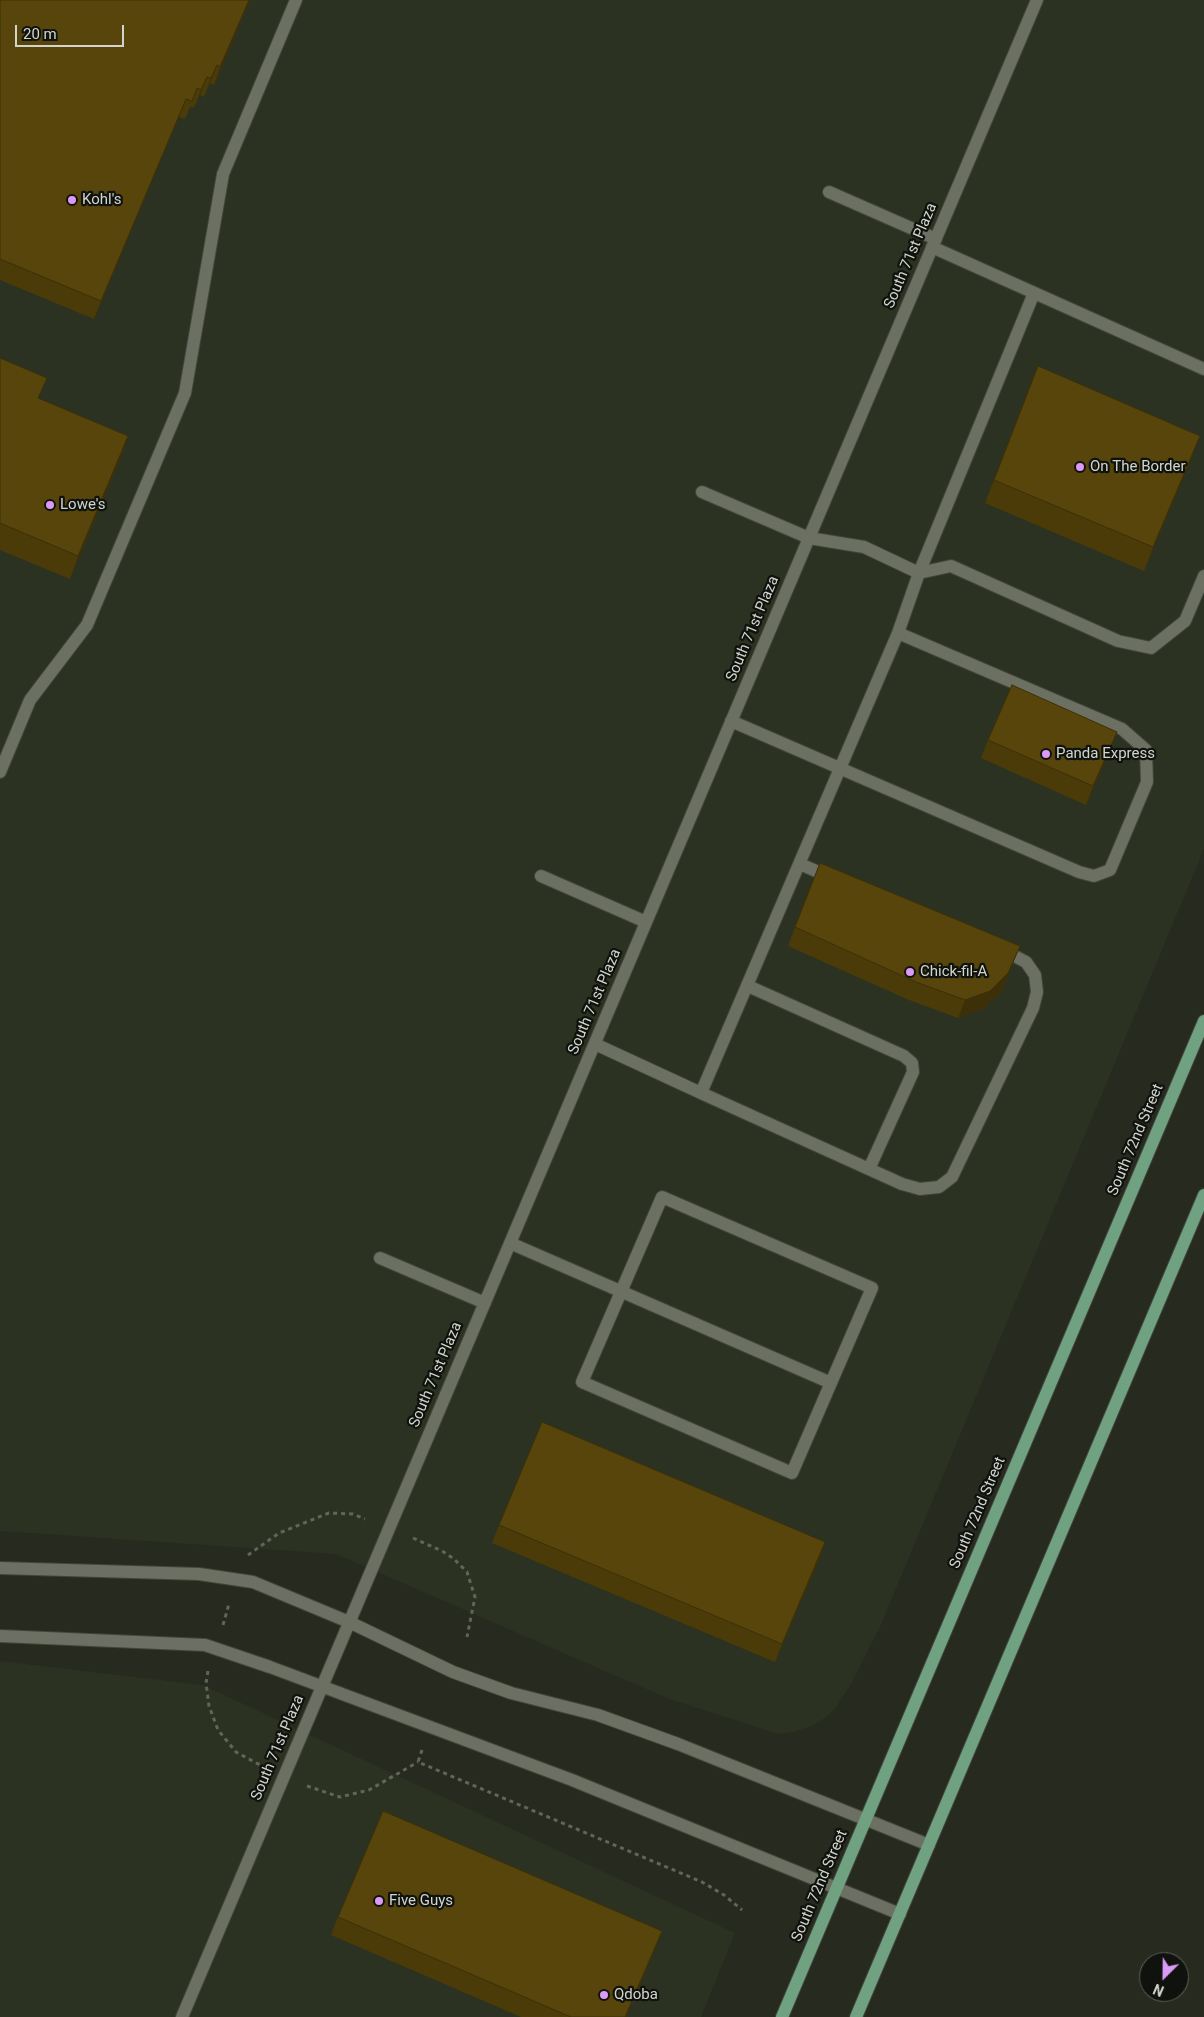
<!DOCTYPE html>
<style>
body{margin:0}
#map{position:relative;width:1204px;height:2017px;overflow:hidden;background:#262a1f;font-family:Roboto,sans-serif}
canvas{display:block}
.north{position:absolute;left:1139px;top:1952px;width:50px;height:50px;box-sizing:border-box;background:#10120d;border:1px solid #5e605a;border-radius:50%;rotate:203deg;font-size:14px;font-weight:700;line-height:20px;text-align:center;color:#d2d5ce}
.north::after{content:'';display:block;margin:auto;width:18px;height:22px;background:#da9af6;clip-path:polygon(50% 0,100% 100%,50% 72%,0 100%)}
.scale{position:absolute;left:15px;top:25px;width:109px;height:22px;box-sizing:border-box;border:2px solid #d2d5ce;border-top:0;padding-left:6px;font-size:15px;line-height:18px;white-space:nowrap;color:#d2d5ce;-webkit-text-stroke:4px #10120d;paint-order:stroke}
</style>
<div id="map">
<canvas width="1204" height="2017"></canvas>
<div class="north">N</div>
<div class="scale">20 m</div>
</div>
<script>
const g = document.querySelector('canvas').getContext('2d');
g.lineJoin = 'round';
function fillPath(path, color) { g.fillStyle = color; g.fill(path, 'evenodd'); }
const shape = rows => new Path2D(rows.map(r => 'M' + r).join(''));
function stroke(path, color, width, dash) { g.strokeStyle = color; g.lineWidth = width; g.lineCap = dash ? 'butt' : 'round'; g.setLineDash(dash || []); g.stroke(path); }
function drawText(font, color, halo, rows, align = 'center') {
  g.font = font + ' Roboto,sans-serif'; g.lineWidth = 4.5; g.setLineDash([]); g.textBaseline = 'middle'; g.strokeStyle = halo; g.fillStyle = color; for (const [text, x, y, turn = 0] of rows) {
    g.save(); g.translate(x, y); g.rotate((+turn || 0) * Math.PI / 180); g.textAlign = isNaN(turn) ? turn : align; if (halo) g.strokeText(text, 0, 0); g.fillText(text, 0, 0); g.restore();
  }
}
const built = shape([
 [0,0,1204,0,1204,849,880,1627,851,1684,835,1709,822,1720,809,1727,792,1732,778,1734,669,1699,336,1554,0,1531],
 [0,1661,203,1685,735,1933,701,2017,0,2017]
]);
const path = shape([
 [413,1538,442,1551,454,1559,467,1572,475,1597,467,1637],
 [248,1555,279,1533,329,1513,353,1514,365,1519],
 [223,1625,229,1604],
 [208,1671,206,1683,209,1706,218,1730,236,1752,262,1766],
 [422,1750,418,1762,702,1882,724,1895,742,1910],
 [307,1786,340,1797,369,1790,418,1762]
]);
const minor = shape([
 [829,192,936,239],
 [932,247,1204,369],
 [702,492,809,538,864,547,919,573,1034,293],
 [731,721,1079,872,1094,876,1110,870,1147,782,1146,750,1122,729,898,633],
 [0,772,30,700,87,625,185,393,223,174,296,0],
 [800,864,832,878],
 [541,876,646,922],
 [748,986,904,1056,912,1063,913,1072,869,1169],
 [595,1044,701,1093,898,633,919,573,951,566,1118,641,1151,648,1185,621,1204,576],
 [701,1093,902,1184,920,1189,939,1187,952,1177,1033,1008,1037,992,1035,975,1026,962,1001,949],
 [662,1197,872,1288,792,1473,582,1382,662,1197],
 [510,1243,831,1383],
 [380,1258,485,1303],
 [0,1568,199,1574,253,1582,349,1622,453,1672,511,1693,598,1715,678,1744,929,1845],
 [0,1636,205,1645,270,1667,572,1780,900,1914],
 [182,2017,1037,0]
]);
const major = shape([
 [782,2017,1204,1021],
 [856,2017,1204,1195]
]);
const wall = shape([
 [0,0,250,0,214,85,210,83,204,97,200,95,194,108,190,107,185,119,179,117,94,319,0,280],
 [0,358,39,399,128,436,120,459,70,579,0,550],
 [1191,459,1144,571,985,503,994,480],
 [988,740,1110,750,1086,805,981,758],
 [795,927,1020,946,1001,992,983,1009,958,1018,909,1000,788,946],
 [499,1525,825,1542,819,1560,775,1662,492,1543],
 [338,1917,655,1949,626,2017,521,2017,331,1935]
]);
const shadedWall = shape([
 [249,0,250,0,249,2,214,85,220,67],
 [217,65,210,83,204,97,211,78],
 [207,77,200,95,194,108,201,90],
 [186,99,179,117,94,319,101,301],
 [128,436,120,459,70,579,78,556],
 [1200,436,1191,459,1144,571,1153,547],
 [1117,732,1110,750,1086,805,1093,786],
 [1020,946,1001,992,983,1009,958,1018,965,1000],
 [825,1542,819,1560,775,1662,782,1644],
 [662,1931,655,1949,626,2017,625,2017]
]);
const building = shape([
 [0,0,249,0,220,67,217,65,211,78,207,77,201,90,197,88,192,101,186,99,101,301,0,259,0,0],
 [0,358,47,378,38,398,128,436,78,556,0,523,0,358],
 [1038,366,1200,436,1153,547,994,480,1038,366],
 [1012,685,1117,732,1093,786,988,740,1012,685],
 [820,863,1020,946,1008,973,990,991,965,1000,916,982,795,927,820,863],
 [542,1422,825,1542,782,1644,499,1525,542,1422],
 [383,1811,662,1931,625,2017,571,2017,338,1917,383,1811]
]);
const markers = [
 [72,200,5,"#da9af6"],
 [1080,467,5,"#da9af6"],
 [50,505,5,"#da9af6"],
 [1046,754,5,"#da9af6"],
 [910,972,5,"#da9af6"],
 [379,1901,5,"#da9af6"],
 [604,1995,5,"#da9af6"]
];
const poiNames = [
 ["Kohl's",82,200],
 ["On The Border",1090,467],
 ["Lowe's",60,505],
 ["Panda Express",1056,754],
 ["Chick-fil-A",920,972],
 ["Five Guys",389,1901],
 ["Qdoba",614,1995]
];
const streetNames = [
 ["South 71st Plaza",911,256,-67],
 ["South 71st Plaza",753,629,-67],
 ["South 71st Plaza",595,1002,-67],
 ["South 72nd Street",1136,1140,-67],
 ["South 71st Plaza",436,1375,-67],
 ["South 72nd Street",978,1513,-67],
 ["South 71st Plaza",278,1748,-67],
 ["South 72nd Street",820,1886,-67]
];
fillPath(built, '#2c3221');
stroke(minor, '#42453b', 14);
stroke(major, '#42453b', 14);
stroke(path, '#61655b', 3, [4, 4]);
stroke(minor, '#6b7063', 12);
stroke(major, '#70a282', 12);
fillPath(wall, '#4b3b09');
fillPath(shadedWall, '#3d3008');
fillPath(building, '#57450b');
stroke(building, '#3d3008', 1);
for (const [x, y, r, color] of markers) { const dot = new Path2D(); dot.arc(x, y, r, 0, 2 * Math.PI); g.fillStyle = color; g.fill(dot); stroke(dot, '#10120d', 2); }
drawText('15px', '#d2d5ce', '#10120d', poiNames, 'left');
drawText('15px', '#d2d5ce', '#10120d', streetNames);
</script>
